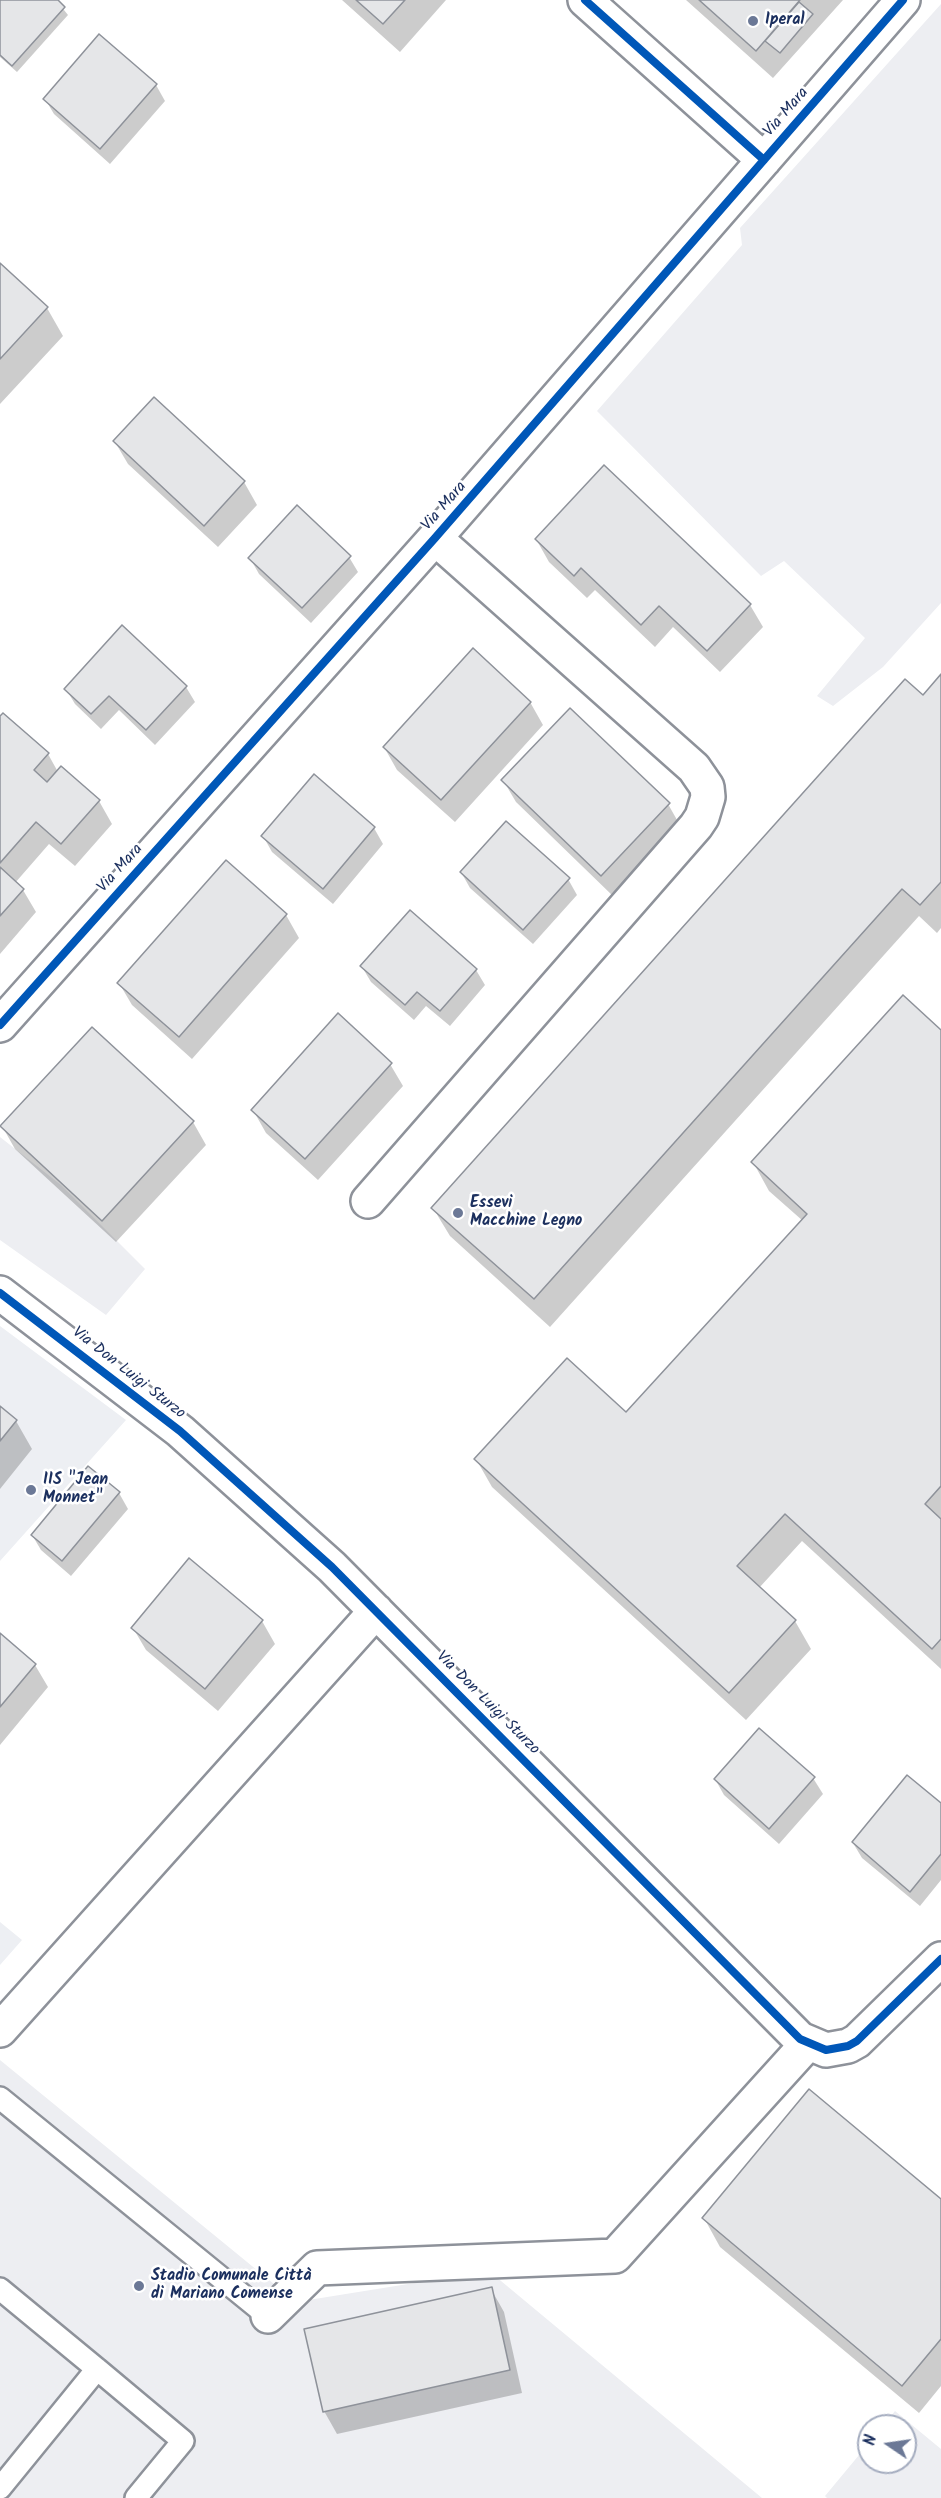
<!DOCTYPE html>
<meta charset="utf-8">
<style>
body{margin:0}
#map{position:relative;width:941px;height:2498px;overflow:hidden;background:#fff;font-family:Kalam,sans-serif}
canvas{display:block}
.north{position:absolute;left:857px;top:2414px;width:60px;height:60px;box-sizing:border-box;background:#fff;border:2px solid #a4acbf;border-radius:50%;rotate:283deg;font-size:16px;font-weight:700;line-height:24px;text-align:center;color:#1b2f5e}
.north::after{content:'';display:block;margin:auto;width:21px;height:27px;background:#6b7896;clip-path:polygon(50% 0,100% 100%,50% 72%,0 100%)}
</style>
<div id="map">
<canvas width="941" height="2498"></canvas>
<div class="north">N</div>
</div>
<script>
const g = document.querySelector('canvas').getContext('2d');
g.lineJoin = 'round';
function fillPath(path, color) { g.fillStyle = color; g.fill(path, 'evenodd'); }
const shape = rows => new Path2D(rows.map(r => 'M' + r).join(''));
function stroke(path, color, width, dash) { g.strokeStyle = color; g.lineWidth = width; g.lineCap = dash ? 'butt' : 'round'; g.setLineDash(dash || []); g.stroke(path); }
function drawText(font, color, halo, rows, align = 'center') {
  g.font = font + ' Kalam,sans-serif'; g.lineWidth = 5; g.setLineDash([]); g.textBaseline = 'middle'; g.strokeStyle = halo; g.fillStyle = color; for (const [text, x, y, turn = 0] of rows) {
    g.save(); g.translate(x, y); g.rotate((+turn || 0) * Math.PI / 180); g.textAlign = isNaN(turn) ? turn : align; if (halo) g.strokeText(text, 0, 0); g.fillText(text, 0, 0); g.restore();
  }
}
const built = shape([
 [0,1326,126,1420,0,1561],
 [0,1922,22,1940,0,1965]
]);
const green = shape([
 [941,4,941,603,883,667,833,706,817,696,865,638,784,561,761,576,597,411,742,245,740,228],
 [0,1137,61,1185,145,1269,106,1315,0,1240],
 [0,2060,296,2302,489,2271,762,2498,0,2498],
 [895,2411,941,2449,941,2498,827,2498,825,2496,869,2443,869,2462,905,2462,905,2426,883,2426]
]);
const shadow = shape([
 [0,0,56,0,68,15,17,72,0,57],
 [342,0,446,0,400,52],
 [686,0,843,0,773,78],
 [156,85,165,101,110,164,54,114,45,99],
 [0,265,47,308,63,336,0,404],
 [154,399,244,482,257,505,218,547,128,464,115,442],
 [536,539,750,605,763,627,720,672,673,627,655,647,595,590,587,598,549,562],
 [349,557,358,572,311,623,259,574,250,558],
 [941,676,941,928,937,933,919,916,550,1327,450,1236,433,1208],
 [186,687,195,702,155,745,119,710,101,729,75,704,66,689],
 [530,702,543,725,455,822,397,770,384,747],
 [0,718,48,754,58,772,99,801,112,824,75,866,49,844,15,883,23,890,36,912,0,954],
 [314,776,374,828,383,844,333,904,272,852,263,836],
 [503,780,668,804,681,827,614,897,516,802],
 [461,872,568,879,577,895,533,944,470,888],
 [286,915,299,938,192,1059,132,1005,119,983],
 [362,967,476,970,485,985,450,1026,426,1006,414,1020,371,982],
 [93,1029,193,1122,206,1145,116,1242,15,1149,2,1126],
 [941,1032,941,1669,802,1541,759,1588,795,1621,811,1649,746,1720,492,1487,476,1459,626,1414,803,1221,769,1191,753,1162],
 [390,1064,403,1086,318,1180,266,1133,253,1110],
 [0,1408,16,1421,32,1449,0,1489],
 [119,1493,128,1509,71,1576,41,1550,32,1535],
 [262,1621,275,1644,218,1711,146,1650,133,1628],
 [0,1635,35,1665,48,1687,0,1745],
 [813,1778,823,1794,779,1844,724,1795,715,1779],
 [941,1805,941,1880,920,1906,862,1858,853,1843],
 [941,2201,941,2386,919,2413,720,2247,704,2218],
 [491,2289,504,2312,522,2393,337,2434,324,2411]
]);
const building = shape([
 [0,0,58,0,65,7,12,66,0,55,0,0],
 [356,0,405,0,383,24,356,0],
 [699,0,800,0,756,51,699,0],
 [799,2,813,14,780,53,765,41,799,2],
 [99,34,157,84,100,149,43,99,99,34],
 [0,263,48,307,0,359,0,263],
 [154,397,245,481,204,526,113,441,154,397],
 [604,465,751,604,707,651,659,606,641,625,581,568,574,576,535,539,604,465],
 [297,505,351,556,302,608,248,558,297,505],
 [122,625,187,686,146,730,109,696,91,714,64,689,122,625],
 [473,648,531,702,441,800,383,747,473,648],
 [941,674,941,882,920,905,902,889,534,1299,431,1208,905,679,923,695,941,674],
 [570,708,670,803,601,876,501,780,570,708],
 [3,713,49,753,34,770,47,782,61,766,100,800,61,844,36,822,0,863,0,716,3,713],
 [314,774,375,827,323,889,261,836,314,774],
 [506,821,570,878,523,930,460,872,506,821],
 [226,860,287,914,179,1037,117,983,226,860],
 [0,867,24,889,0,916,0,867],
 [410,910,477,969,440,1011,417,992,405,1005,360,966,410,910],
 [903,995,941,1030,941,1486,925,1504,941,1519,941,1639,932,1649,785,1514,737,1566,796,1620,729,1693,474,1459,567,1358,626,1412,807,1214,751,1162,903,995],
 [338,1013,392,1063,305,1159,251,1110,338,1013],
 [92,1027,194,1121,102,1221,0,1126,92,1027],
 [0,1406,17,1420,0,1441,0,1406],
 [88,1466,120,1492,62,1561,31,1535,88,1466],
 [189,1558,263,1620,205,1689,131,1628,189,1558],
 [0,1633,36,1664,0,1707,0,1633],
 [759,1728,815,1777,769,1829,714,1779,759,1728],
 [907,1775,941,1803,941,1854,910,1892,852,1842,907,1775],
 [809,2089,941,2199,941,2339,902,2386,702,2218,809,2089],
 [492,2287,510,2370,323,2412,304,2329,492,2287]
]);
const lane = shape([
 [0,2098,268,2316],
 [0,2289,97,2369],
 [0,2488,97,2369,183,2441,136,2498]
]);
const street = shape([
 [585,0,764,160],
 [0,1025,435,538,903,0],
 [368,1201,696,826,702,817,708,797,707,787,694,768,435,538],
 [0,1293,180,1431,332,1567,800,2039,826,2050,848,2046,857,2041,941,1959],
 [0,2030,376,1611],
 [268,2316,317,2268,615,2256,808,2043]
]);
const cycleway = shape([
 [585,0,764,160],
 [0,1025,435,538,903,0],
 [0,1293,180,1431,332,1567,800,2039,826,2050,848,2046,857,2041,941,1959]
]);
const markers = [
 [753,21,6,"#6b7896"],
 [458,1213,6,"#6b7896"],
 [31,1490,6,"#6b7896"],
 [139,2286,6,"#6b7896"]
];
const poiNames = [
 ["Iperal",765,21],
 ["Essevi",470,1204],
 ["Macchine Legno",470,1222],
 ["IIS \"Jean",43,1481],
 ["Monnet\"",43,1499],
 ["Stadio Comunale Città",151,2277],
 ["di Mariano Comense",151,2295]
];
const streetNames = [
 ["Via Mara",787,113,-49],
 ["Via Mara",445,507,-49],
 ["Via Mara",121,869,-48],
 ["Via Don Luigi Sturzo",128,1374,38],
 ["Via Don Luigi Sturzo",487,1704,45]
];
fillPath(built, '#edeff3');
fillPath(green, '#edeef2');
fillPath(shadow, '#0003');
fillPath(building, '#e5e6e8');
stroke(building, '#8e929a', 1.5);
stroke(lane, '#8e929a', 26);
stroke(street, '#8e929a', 38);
stroke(lane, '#fff', 21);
stroke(street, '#fff', 33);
stroke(cycleway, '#0057b8', 8);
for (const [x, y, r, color] of markers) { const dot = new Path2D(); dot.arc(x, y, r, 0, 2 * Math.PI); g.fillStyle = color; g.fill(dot); stroke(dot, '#fff', 2); }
drawText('bold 16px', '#1b2f5e', '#fff', poiNames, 'left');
drawText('16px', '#1b2f5e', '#fff', streetNames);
</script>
